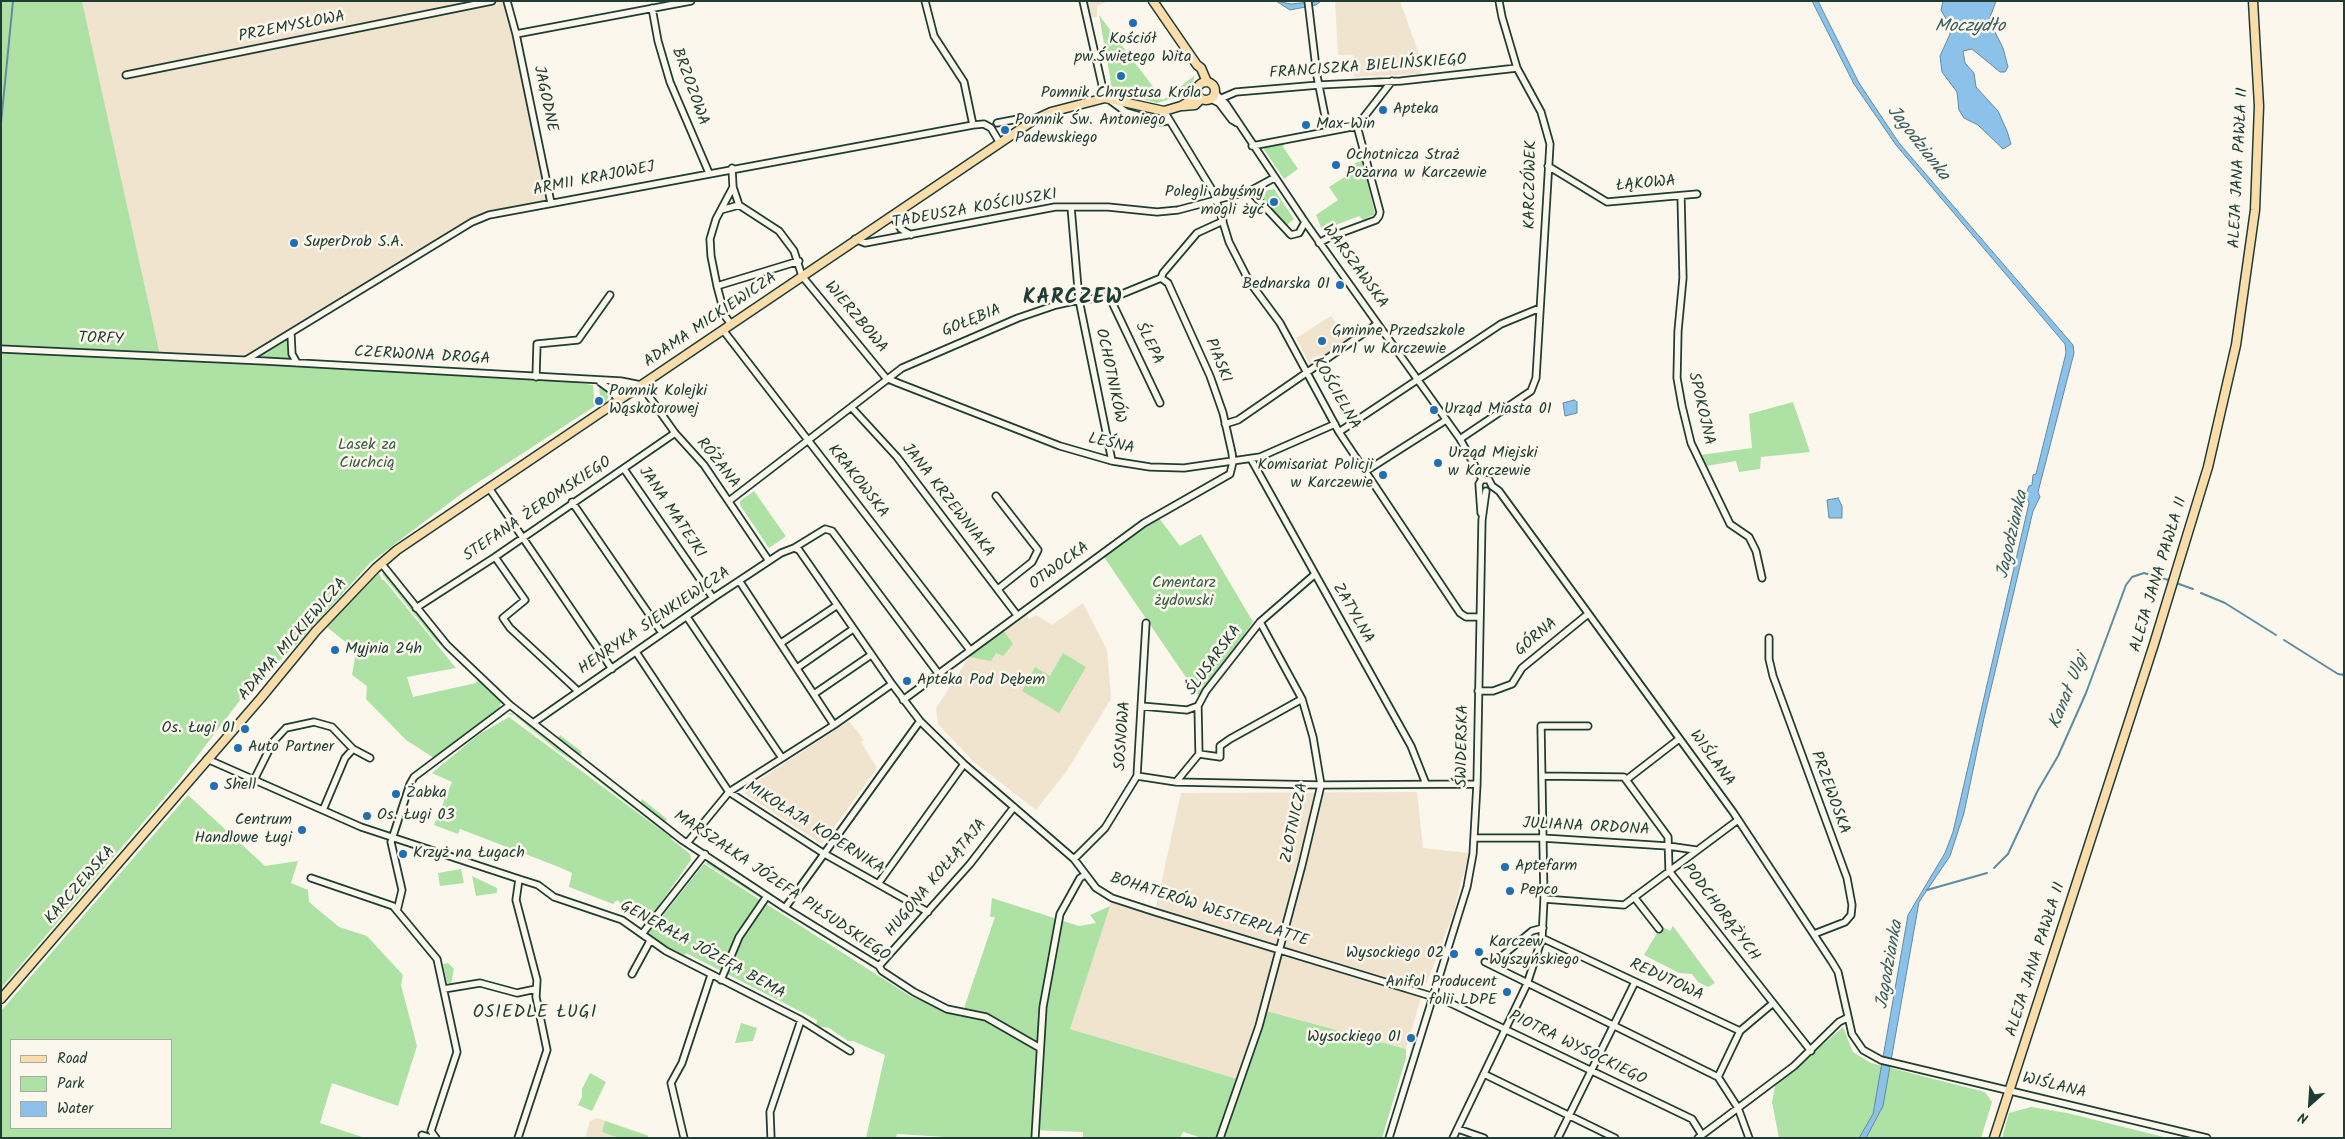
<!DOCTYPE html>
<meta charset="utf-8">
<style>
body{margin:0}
#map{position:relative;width:2345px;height:1139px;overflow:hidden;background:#fbf7ec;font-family:Kalam,sans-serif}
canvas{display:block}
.frame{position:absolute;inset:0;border:2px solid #1f3d34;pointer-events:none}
.legend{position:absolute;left:10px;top:1039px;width:162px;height:90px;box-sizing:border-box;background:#fbf7ec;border:1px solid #a3ada2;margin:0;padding:6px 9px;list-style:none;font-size:15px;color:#1f3d34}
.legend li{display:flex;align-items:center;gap:10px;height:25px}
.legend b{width:25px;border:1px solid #a3ada2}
.north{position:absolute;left:2285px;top:1079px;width:50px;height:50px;-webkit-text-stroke:4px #fbf7ec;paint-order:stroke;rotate:206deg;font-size:14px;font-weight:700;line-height:20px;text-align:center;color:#1f3d34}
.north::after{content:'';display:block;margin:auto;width:18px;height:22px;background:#1f3d34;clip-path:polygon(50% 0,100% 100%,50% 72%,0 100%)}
</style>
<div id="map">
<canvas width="2345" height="1139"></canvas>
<div class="frame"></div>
<ul class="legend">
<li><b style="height:6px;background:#faddab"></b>Road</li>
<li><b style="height:14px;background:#aee2a4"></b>Park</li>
<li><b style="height:14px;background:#8cc1e9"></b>Water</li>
</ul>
<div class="north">N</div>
</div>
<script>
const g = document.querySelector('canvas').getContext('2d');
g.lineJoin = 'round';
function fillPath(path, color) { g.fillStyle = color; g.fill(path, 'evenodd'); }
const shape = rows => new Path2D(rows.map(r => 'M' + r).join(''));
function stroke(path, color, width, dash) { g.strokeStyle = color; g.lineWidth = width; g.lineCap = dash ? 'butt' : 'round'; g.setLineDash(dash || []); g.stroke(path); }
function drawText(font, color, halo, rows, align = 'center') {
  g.font = font + ' Kalam,sans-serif'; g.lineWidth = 5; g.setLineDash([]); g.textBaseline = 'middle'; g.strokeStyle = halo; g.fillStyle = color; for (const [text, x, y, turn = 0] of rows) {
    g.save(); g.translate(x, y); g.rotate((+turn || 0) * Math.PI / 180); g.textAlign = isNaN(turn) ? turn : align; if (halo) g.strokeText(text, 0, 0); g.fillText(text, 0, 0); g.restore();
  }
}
const built = shape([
 [82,1,507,1,551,203,489,215,246,360,160,355],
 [1083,1,1106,1,1106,2,1097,6,1097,17,1086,18],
 [1335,1,1400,1,1420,57,1421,74,1354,77,1353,55,1338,55],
 [1331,316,1349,340,1313,365,1310,365,1296,338],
 [1083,603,1107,650,1111,699,1066,772,1036,810,974,762,938,724,936,708,971,654,1026,615,1029,619,1036,615,1052,625],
 [849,721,864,740,861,742,877,768,822,844,745,794,747,788],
 [1417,792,1423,848,1469,853,1454,911,1420,1001,1406,1049,1264,1010,1241,1080,1070,1029,1112,898,1155,911,1181,793],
 [597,1118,648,1135,648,1138,585,1138,590,1121]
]);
const green = shape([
 [1,1,82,1,160,355,246,360,291,334,291,342,297,363,536,377,593,385,595,406,465,491,371,562,296,645,244,695,177,783,1,988],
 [1099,15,1163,100,1194,76,1194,79,1185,95,1157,103,1110,90,1111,83],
 [1280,143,1284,145,1283,147,1298,169,1284,179,1263,148],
 [1362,160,1375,214,1363,220,1359,216,1328,228,1323,232,1316,215,1338,200,1329,187,1354,171,1354,164],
 [1274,189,1294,219,1287,225,1261,197,1264,191],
 [599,384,607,389,609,396,605,404,600,407,603,400,600,397],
 [1793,402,1810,452,1761,457,1760,469,1739,472,1736,461,1706,466,1700,455,1752,448,1749,414],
 [754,491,785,535,785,537,769,548,740,505,740,501],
 [1159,518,1180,546,1201,534,1253,622,1200,698,1104,557],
 [385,572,428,628,458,659,435,640,382,574],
 [379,573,382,580,384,580,456,668,407,677,413,697,476,683,479,679,501,702,499,709,434,758,406,740,366,699,367,686,352,675,355,657,354,649,327,627],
 [1004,631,1013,644,1003,656,996,653,991,661,969,657],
 [1063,653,1086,667,1059,713,1022,691,1035,667,1050,676],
 [511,713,527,722,540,734,588,769,609,788,612,788,640,813,643,813,668,835,679,840,670,838,690,854,691,860,645,925,617,900,613,904,569,887,572,873,559,867,460,829,458,834,434,825,452,782,432,773,478,735,509,717,666,834,591,775,584,768,558,751,514,715,507,714],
 [560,735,582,752,580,755,557,739],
 [179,785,180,786,140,834,1,995,1,990],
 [188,795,265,866,298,861,291,883,308,890,309,902,339,927,367,936,403,975,401,985,417,1046,398,1106,332,1083,320,1123,365,1138,1,1138,1,1011],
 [11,1040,171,1040,171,1128,11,1128],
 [642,799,667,819,665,822,640,803],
 [708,862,714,863,762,896,762,899,705,863],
 [704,864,910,996,961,1017,995,917,990,917,992,898,1079,926,1096,923,1090,915,1110,906,1070,1029,1241,1080,1263,1010,1406,1049,1406,1058,1382,1138,1202,1138,1183,1132,1180,1138,1083,1138,1083,1132,1032,1130,1031,1138,961,1138,897,1134,896,1138,866,1138,885,1055,853,1041,848,1041,829,1028,816,1026,817,1020,686,953,683,957,665,948,648,934],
 [461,869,464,883,440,886,438,873],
 [472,876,497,888,497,893,476,896],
 [1661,926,1670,931,1673,926,1715,983,1708,987,1698,982,1692,974,1679,973,1644,955],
 [448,963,454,969,451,984,447,982,443,964],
 [741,1023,757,1028,753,1041,735,1043],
 [1843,1027,1853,1052,1871,1063,1985,1092,1992,1102,1981,1138,1779,1138,1772,1102,1775,1086],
 [590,1073,606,1082,592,1111,578,1105,582,1097,582,1089],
 [2031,1107,2067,1113,2168,1138,2002,1138,2009,1113],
 [605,1121,648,1136,648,1138,619,1138,602,1132]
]);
const water = shape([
 [1276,1,1291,4,1321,1,1316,5,1290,10,1276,1],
 [1812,1,1818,1,1859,83,1899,143,2073,345,2074,353,2038,492,2040,497,2033,511,1984,718,1964,813,1950,856,1919,902,1883,1106,1866,1138,1859,1138,1873,1114,1908,915,1945,853,1953,832,2029,503,2026,494,2029,486,2032,485,2033,475,2036,474,2066,353,2065,344,1896,145,1854,84,1812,1],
 [1943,1,1996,1,1989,20,2003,48,2008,67,2005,72,2000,72,1972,49,1963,51,1965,63,1974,73,1976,87,1998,111,2007,131,2011,144,2003,149,1978,125,1964,118,1959,110,1957,92,1942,72,1940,56,1950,34,1950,26,1941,10,1943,1],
 [1574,400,1577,402,1577,413,1565,416,1563,403,1574,400],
 [1838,498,1842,506,1842,518,1829,518,1827,500,1838,498]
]);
const stream = shape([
 [1,123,13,1],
 [2176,583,2193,589],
 [2201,593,2225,603,2276,635],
 [2284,640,2338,674,2344,675],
 [1994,868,2008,854,2037,792,2058,756,2086,693,2126,585,2132,577,2144,573,2172,581],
 [1927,890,1987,873]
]);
const minor = shape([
 [507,1,516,34,551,203],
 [925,1,934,36,964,82,973,125],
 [1083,1,1105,98],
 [1308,1,1317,76,1328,131],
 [652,8,658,41,670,82,709,173],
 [516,34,691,1],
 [126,75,492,1],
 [1215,93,1226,104,1305,222,1460,439,1482,479],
 [1222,98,1236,92,1319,85,1401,81,1517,68],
 [1211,99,1219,103,1232,120,1237,123],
 [1111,101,1126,112,1161,122,1168,121],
 [1164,111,1214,193,1229,242,1249,281,1280,323,1339,432,1460,613,1466,617,1479,617],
 [997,123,1023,118,1034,120],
 [1252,146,1357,126,1392,81],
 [1548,166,1607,202,1697,194],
 [732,168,733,187,739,205,779,231,794,251,802,276,886,378,898,383,1060,446,1112,461,1150,467,1184,468,1260,457,1335,424],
 [1250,191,1291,235,1299,233,1305,222],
 [1681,196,1683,278,1678,331,1677,378,1682,406,1691,443,1730,524,1749,537,1756,551,1762,578],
 [1071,207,1079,300,1112,461],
 [721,210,739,205],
 [892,215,901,229,911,235],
 [855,239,865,243,1055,207,1108,207,1157,212,1178,210,1250,191,1274,178],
 [1319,243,1330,237,1376,220,1379,216,1380,212,1357,126],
 [717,286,799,261],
 [1110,298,1160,403],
 [731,324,725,316,717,286,711,256,710,239,716,219,733,187],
 [723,330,970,650],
 [291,334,292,354,297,363],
 [1,349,264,361,621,381,641,385,675,433,704,465,769,561],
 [246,360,472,222,489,215,973,125,984,124,991,128,1000,143],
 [536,377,537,344,578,340,610,295],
 [600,382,611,390,618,400],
 [615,382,622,386,624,396],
 [852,408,897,457,1017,615],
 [1225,424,1238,420,1377,324],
 [1339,432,1501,324,1540,308],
 [1460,439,1531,391,1536,378,1550,144,1541,112,1517,68,1502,17,1499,1],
 [1251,459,1411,746,1426,784],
 [624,469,713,598],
 [1366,471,1446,420],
 [1482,479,1489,480,1492,486],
 [1492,486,1499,491,1733,812,1832,962,1838,972,1852,1034,1863,1050,1881,1060,2207,1138],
 [489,488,612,669],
 [996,496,1038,550,1032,562,998,589],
 [729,501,902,368,1018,318,1056,305,1079,300,1117,296,1161,278,1163,273,1197,233,1223,221],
 [572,502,662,633],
 [1481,513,1479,484,1482,479],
 [794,548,799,550,892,684,920,721,964,764,1074,859,1096,888,1112,898,1155,912,1444,1000,1692,1119,1702,1135],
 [495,557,525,600,503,618,510,628,578,691],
 [381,563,447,645,510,705,682,840,785,908,879,966,882,971,914,992,947,1009,986,1017,1040,1048],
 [740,582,834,725],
 [416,608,495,557,675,433],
 [687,617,782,758],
 [1769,638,1769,659,1773,676,1847,878,1852,905,1851,915,1845,922,1814,934],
 [781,643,836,606],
 [636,652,729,792,823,853,928,912],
 [797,668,853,629],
 [1478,691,1493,691,1512,684,1522,668,1588,614],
 [814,694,871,655],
 [903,700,1144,523,1230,474,1233,462,1232,453,1223,413,1210,376,1168,283,1161,278],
 [1141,706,1187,710,1198,706],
 [533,723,713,598,781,553,794,548,825,529,832,531,938,673],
 [1199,754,1220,757,1220,746,1230,739,1302,699],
 [207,759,361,827,519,879,538,885,554,897,622,920,666,951,801,1020,850,1051],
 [1137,776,1176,782,1321,785,1477,784],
 [1542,776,1624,777,1668,837,1669,871,1811,1051],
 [254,780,273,742,286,728,314,722,332,727,353,749,370,758],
 [1626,780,1679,739],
 [1176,782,1199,754,1198,706,1206,691,1260,622,1314,575],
 [323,810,345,758,353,749],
 [1475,838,1542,838,1668,846,1696,850],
 [687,843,729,792,834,725,892,684],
 [1074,859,1105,828,1137,776,1146,623],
 [311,878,393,906,437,959,457,1052,431,1131,436,1138],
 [878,884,964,764],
 [1634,897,1659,929],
 [1544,899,1624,905,1738,820],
 [785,908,920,721],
 [397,911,402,890,391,842,410,784,414,777,510,705],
 [642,934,705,854],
 [1542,938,1740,1031,1772,1004],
 [1485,962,1718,1077,1738,1108,1749,1138],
 [879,966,970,864,1014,807],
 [1495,967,1496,961,1532,931,1543,928],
 [632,974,650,941],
 [721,980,739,937,767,896],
 [444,989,480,983,517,993,536,989],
 [1484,1074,1615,1138],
 [1718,1077,1740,1031],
 [1458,1129,1484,1138],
 [422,1135,431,1138],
 [518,1138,547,1050,536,997,537,980,516,900,519,879],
 [684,1138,671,1083,682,1063,711,975],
 [771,1138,770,1112,801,1020],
 [1035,1138,1043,1007,1060,914,1080,878,1085,875],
 [1220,1138,1259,1026,1302,865,1321,785,1313,737,1302,699,1260,622],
 [1389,1138,1467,887,1473,854,1477,784,1482,520,1486,491],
 [1453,1138,1527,984,1542,938,1544,899,1541,726,1588,726],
 [1558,1138,1635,982],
 [1698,1138,1794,1066,1839,1022,1847,1018]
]);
const major = shape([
 [1153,1,1197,65,1201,68,1207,82],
 '1197 91a9 9 0 1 1 18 0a9 9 0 1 1-18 0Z',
 [1183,106,1195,105,1201,99],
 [1,999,261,698,316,631,376,568,397,550,1034,120,1051,112,1105,98,1164,111,1181,106,1192,100,1197,94],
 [1994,1138,2154,644,2208,467,2236,345,2255,210,2259,106,2253,1]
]);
const markers = [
 [1133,23,5,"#1f6fb2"],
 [1121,76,5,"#1f6fb2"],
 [1383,110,5,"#1f6fb2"],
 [1306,125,5,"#1f6fb2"],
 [1005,130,5,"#1f6fb2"],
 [1336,165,5,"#1f6fb2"],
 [1274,202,5,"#1f6fb2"],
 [294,243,5,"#1f6fb2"],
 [1340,285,5,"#1f6fb2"],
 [1322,341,5,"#1f6fb2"],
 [599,401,5,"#1f6fb2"],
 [1434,410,5,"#1f6fb2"],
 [1438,463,5,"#1f6fb2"],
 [1383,475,5,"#1f6fb2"],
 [335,650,5,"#1f6fb2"],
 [907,681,5,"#1f6fb2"],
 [245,729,5,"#1f6fb2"],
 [238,748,5,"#1f6fb2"],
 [214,786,5,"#1f6fb2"],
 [396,794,5,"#1f6fb2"],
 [367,816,5,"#1f6fb2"],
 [302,830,5,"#1f6fb2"],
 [403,854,5,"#1f6fb2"],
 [1505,867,5,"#1f6fb2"],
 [1510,891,5,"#1f6fb2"],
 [1479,952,5,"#1f6fb2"],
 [1454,954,5,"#1f6fb2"],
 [1507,992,5,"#1f6fb2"],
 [1411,1038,5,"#1f6fb2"]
];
const streetNames = [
 ["PRZEMYSŁOWA",292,28,-11],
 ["FRANCISZKA BIELIŃSKIEGO",1368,68,-4],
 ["BRZOZOWA",689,87,70],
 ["JAGODNE",544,99,78],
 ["ALEJA JANA PAWŁA II",2240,168,-87],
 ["ARMII KRAJOWEJ",594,180,-11],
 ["KARCZÓWEK",1532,185,-89],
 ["ŁĄKOWA",1646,185,-5],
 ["TADEUSZA KOŚCIUSZKI",975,210,-10],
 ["WARSZAWSKA",1354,267,54],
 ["WIERZBOWA",855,318,50],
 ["ADAMA MICKIEWICZA",711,321,-34],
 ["GOŁĘBIA",972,322,-22],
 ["TORFY",101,340,2],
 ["ŚLEPA",1148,344,64],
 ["CZERWONA DROGA",422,357,3],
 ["PIASKI",1217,361,68],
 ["OCHOTNIKÓW",1109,376,78],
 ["KOŚCIELNA",1335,394,60],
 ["SPOKOJNA",1700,409,77],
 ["LEŚNA",1111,445,13],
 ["RÓŻANA",717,464,52],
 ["KRAKOWSKA",857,482,52],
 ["JANA KRZEWNIAKA",947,501,52],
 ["STEFANA ŻEROMSKIEGO",538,510,-34],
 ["JANA MATEJKI",671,513,56],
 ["OTWOCKA",1060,567,-36],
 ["ALEJA JANA PAWŁA II",2160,575,-73],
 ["ZATYLNA",1352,614,60],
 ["HENRYKA SIENKIEWICZA",655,622,-34],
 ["GÓRNA",1537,638,-40],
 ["ADAMA MICKIEWICZA",294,640,-49],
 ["ŚLUSARSKA",1215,661,-54],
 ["SOSNOWA",1124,736,-86],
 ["ŚWIDERSKA",1464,746,-89],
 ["WIŚLANA",1711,759,54],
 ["PRZEWOSKA",1829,793,70],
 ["ZŁOTNICZA",1296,823,-78],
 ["JULIANA ORDONA",1586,828,3],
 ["MIKOŁAJA KOPERNIKA",814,829,32],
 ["HUGONA KOŁŁĄTAJA",937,879,-50],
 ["KARCZEWSKA",81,886,-49],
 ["MARSZAŁKA JÓZEFA PIŁSUDSKIEGO",781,887,34],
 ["BOHATERÓW WESTERPLATTE",1209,911,18],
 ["PODCHORĄŻYCH",1720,913,53],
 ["GENERAŁA JÓZEFA BEMA",702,951,29],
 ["ALEJA JANA PAWŁA II",2037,960,-72],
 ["REDUTOWA",1666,981,25],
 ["PIOTRA WYSOCKIEGO",1577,1049,26],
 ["WIŚLANA",2054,1087,14]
];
const poiNames = [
 ["Kościół",1133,40,"center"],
 ["pw.Świętego Wita",1133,58,"center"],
 ["Pomnik Chrystusa Króla",1121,94,"center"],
 ["Apteka",1393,110],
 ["Pomnik Św. Antoniego",1015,121],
 ["Padewskiego",1015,139],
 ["Max-Win",1316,125],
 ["Ochotnicza Straż",1346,156],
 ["Pożarna w Karczewie",1346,174],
 ["Polegli abyśmy",1264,193,"right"],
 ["mogli żyć",1264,211,"right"],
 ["SuperDrob S.A.",304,243],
 ["Bednarska 01",1330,285,"right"],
 ["Gminne Przedszkole",1332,332],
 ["nr 1 w Karczewie",1332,350],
 ["Pomnik Kolejki",609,392],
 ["Wąskotorowej",609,410],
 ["Urząd Miasta 01",1444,410],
 ["Urząd Miejski",1448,454],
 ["w Karczewie",1448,472],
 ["Komisariat Policji",1373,466,"right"],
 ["w Karczewie",1373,484,"right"],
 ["Myjnia 24h",345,650],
 ["Apteka Pod Dębem",917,681],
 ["Os. Ługi 01",235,729,"right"],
 ["Auto Partner",248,748],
 ["Shell",224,786],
 ["Żabka",406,794],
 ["Os. Ługi 03",377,816],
 ["Centrum",292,821,"right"],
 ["Handlowe Ługi",292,839,"right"],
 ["Krzyż na Ługach",413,854],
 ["Aptefarm",1515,867],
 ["Pepco",1520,891],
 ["Karczew",1489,943],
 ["Wyszyńskiego",1489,961],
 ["Wysockiego 02",1444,954,"right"],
 ["Anifol Producent",1497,983,"right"],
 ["folii LDPE",1497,1001,"right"],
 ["Wysockiego 01",1401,1038,"right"]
];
const parkNames = [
 ["Lasek za",367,446],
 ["Ciuchcią",367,464],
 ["Cmentarz",1184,584],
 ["żydowski",1184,602]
];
const waterNames = [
 ["Moczydło",1970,28],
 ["Jagodzianka",1917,144,52],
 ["Jagodzianka",2014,535,-77],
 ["Kanał Ulgi",2070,692,-68],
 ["Jagodzianka",1891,965,-80]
];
const neighbourhoodNames = [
 ["OSIEDLE ŁUGI",535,1014]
];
const districtNames = [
 ["KARCZEW",1073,299]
];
fillPath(built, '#f1e4cf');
fillPath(green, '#aee2a4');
fillPath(water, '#8cc1e9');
stroke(water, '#608ca1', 1);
stroke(stream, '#608ca1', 2);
stroke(minor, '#1f3d34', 9);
stroke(major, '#1f3d34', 11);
stroke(minor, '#fbf7ec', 5.5);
stroke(major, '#faddab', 8);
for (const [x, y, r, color] of markers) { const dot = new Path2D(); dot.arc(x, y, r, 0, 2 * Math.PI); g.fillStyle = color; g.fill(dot); stroke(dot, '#fbf7ec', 2); }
drawText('16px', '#1f3d34', '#fbf7ec', streetNames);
drawText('16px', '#1f3d34', '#fbf7ec', poiNames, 'left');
drawText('16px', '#3c5e4a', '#fbf7ec', parkNames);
drawText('italic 18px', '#3a5e61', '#fbf7ec', waterNames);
g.letterSpacing = '1px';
drawText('18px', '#1f3d34', '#fbf7ec', neighbourhoodNames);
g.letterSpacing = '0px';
g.letterSpacing = '1px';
drawText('bold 21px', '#1f3d34', '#fbf7ec', districtNames);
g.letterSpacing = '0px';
</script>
